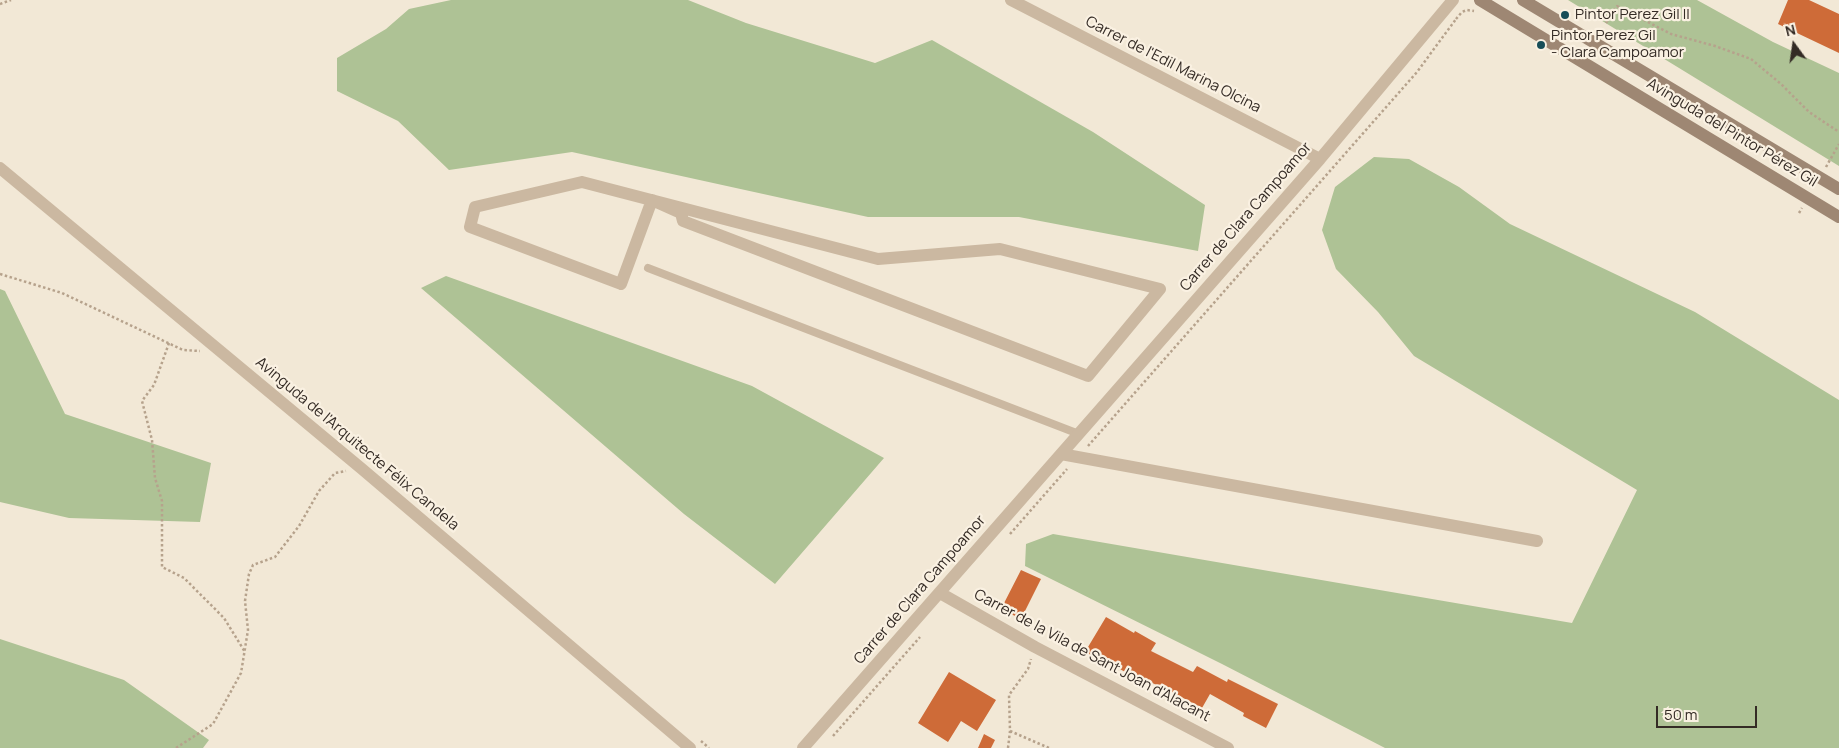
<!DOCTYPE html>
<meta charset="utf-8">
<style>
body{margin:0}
#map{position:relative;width:1839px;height:748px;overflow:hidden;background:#f2e8d6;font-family:Manrope,sans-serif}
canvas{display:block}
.north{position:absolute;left:1769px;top:20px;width:50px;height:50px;-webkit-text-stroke:4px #faf1e2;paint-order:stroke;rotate:346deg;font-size:14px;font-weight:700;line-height:20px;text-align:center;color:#342b25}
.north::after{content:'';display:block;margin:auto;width:18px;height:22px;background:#342b25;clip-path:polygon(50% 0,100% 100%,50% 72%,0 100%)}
.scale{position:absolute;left:1656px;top:706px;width:101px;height:22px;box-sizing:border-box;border:2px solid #342b25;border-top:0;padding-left:6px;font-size:15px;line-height:18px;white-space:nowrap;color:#342b25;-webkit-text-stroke:4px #faf1e2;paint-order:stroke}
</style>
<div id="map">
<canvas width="1839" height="748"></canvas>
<div class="north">N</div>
<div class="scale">50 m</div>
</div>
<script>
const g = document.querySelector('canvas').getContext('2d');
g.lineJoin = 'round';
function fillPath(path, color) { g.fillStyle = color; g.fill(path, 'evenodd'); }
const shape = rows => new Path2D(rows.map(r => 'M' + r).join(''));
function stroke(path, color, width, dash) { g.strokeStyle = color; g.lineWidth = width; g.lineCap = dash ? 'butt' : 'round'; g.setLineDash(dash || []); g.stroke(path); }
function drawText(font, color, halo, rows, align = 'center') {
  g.font = font + ' Manrope,sans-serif'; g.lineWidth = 4.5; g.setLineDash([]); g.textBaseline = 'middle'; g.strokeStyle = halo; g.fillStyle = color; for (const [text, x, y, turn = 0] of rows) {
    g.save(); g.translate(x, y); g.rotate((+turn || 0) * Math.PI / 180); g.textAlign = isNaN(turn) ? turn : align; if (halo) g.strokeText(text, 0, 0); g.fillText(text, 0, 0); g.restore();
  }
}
const green = shape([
 [451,0,688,0,746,23,875,63,932,40,1093,132,1205,205,1198,251,1019,217,868,217,572,152,449,170,398,121,337,91,337,58,386,29,409,9],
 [1568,0,1697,0,1773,42,1839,73,1839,166],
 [1374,157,1409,159,1459,187,1510,224,1695,312,1839,400,1839,748,1385,748,1222,664,1025,566,1026,544,1053,534,1572,623,1637,490,1414,356,1378,312,1336,269,1322,230,1335,187],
 [446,276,752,386,884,458,775,584,684,514,421,288],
 [0,289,5,291,65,414,211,463,200,522,69,518,0,502],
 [0,639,124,680,209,740,203,748,0,748]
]);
const building = shape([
 [1788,0,1809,0,1839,14,1839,53,1778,24],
 [1021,570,1041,579,1021,619,1001,609],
 [1106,617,1134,633,1135,631,1156,643,1151,651,1193,672,1197,666,1227,682,1228,679,1278,704,1266,728,1243,716,1244,713,1210,694,1202,708,1172,692,1137,676,1136,678,1109,663,1108,665,1085,652],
 [949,672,996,700,977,731,961,721,948,742,918,723],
 [984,734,995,740,991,748,978,748]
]);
const path = shape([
 [0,4,11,0],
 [1456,19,1462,12,1467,10,1474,11],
 [1606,23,1617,6,1671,34,1715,46,1751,59,1781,84,1809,112,1839,132],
 [1826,167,1839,144],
 [1799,213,1802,208],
 [0,274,62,293,183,350,200,351],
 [169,343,154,385,142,401,152,440,155,478,162,501,162,567,184,578,224,618,245,652],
 [1088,446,1417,72,1456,19],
 [1010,534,1067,469],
 [1010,731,1049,748],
 [833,736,920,637],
 [701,741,709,748],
 [176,748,213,724,241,673,248,630,245,601,249,574,253,565,275,557,299,526,319,491,335,473,346,471],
 [1008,748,1010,731,1009,695,1028,669,1031,659]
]);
const lane = shape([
 [648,268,1079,434]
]);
const street = shape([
 [1011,0,1320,159],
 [0,168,362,469,690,748],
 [582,182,878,259,1000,249,1160,289,1088,376,683,221,681,213,652,200,621,284,470,227,475,207,582,182],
 [1061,454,1537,541],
 [940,593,1035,647,1228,748],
 [803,748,1320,159,1453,0]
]);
const secondary = shape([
 [1480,0,1839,217],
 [1523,0,1839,189]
]);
const markers = [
 [1565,15,5,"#184e58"],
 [1541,45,5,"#184e58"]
];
const poiNames = [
 ["Pintor Perez Gil II",1575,15],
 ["Pintor Perez Gil",1551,36],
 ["- Clara Campoamor",1551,53]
];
const streetNames = [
 ["Carrer de l'Edil Marina Olcina",1173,65,27],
 ["Avinguda del Pintor Pérez Gil",1732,133,31],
 ["Carrer de Clara Campoamor",1246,217,-49],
 ["Avinguda de l'Arquitecte Félix Candela",357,444,40],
 ["Carrer de Clara Campoamor",920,590,-49],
 ["Carrer de la Vila de Sant Joan d'Alacant",1092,656,28]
];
fillPath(green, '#aec295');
fillPath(building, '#ce6b38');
stroke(path, '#b6a28c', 2.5, [2.5, 2.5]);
stroke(lane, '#cbb8a1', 8);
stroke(street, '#cbb8a1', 12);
stroke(secondary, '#9e8773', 12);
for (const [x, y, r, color] of markers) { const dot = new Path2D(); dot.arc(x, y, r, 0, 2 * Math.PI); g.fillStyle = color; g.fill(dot); stroke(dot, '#faf1e2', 2); }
drawText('15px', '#342b25', '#faf1e2', poiNames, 'left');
drawText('15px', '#342b25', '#faf1e2', streetNames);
</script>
